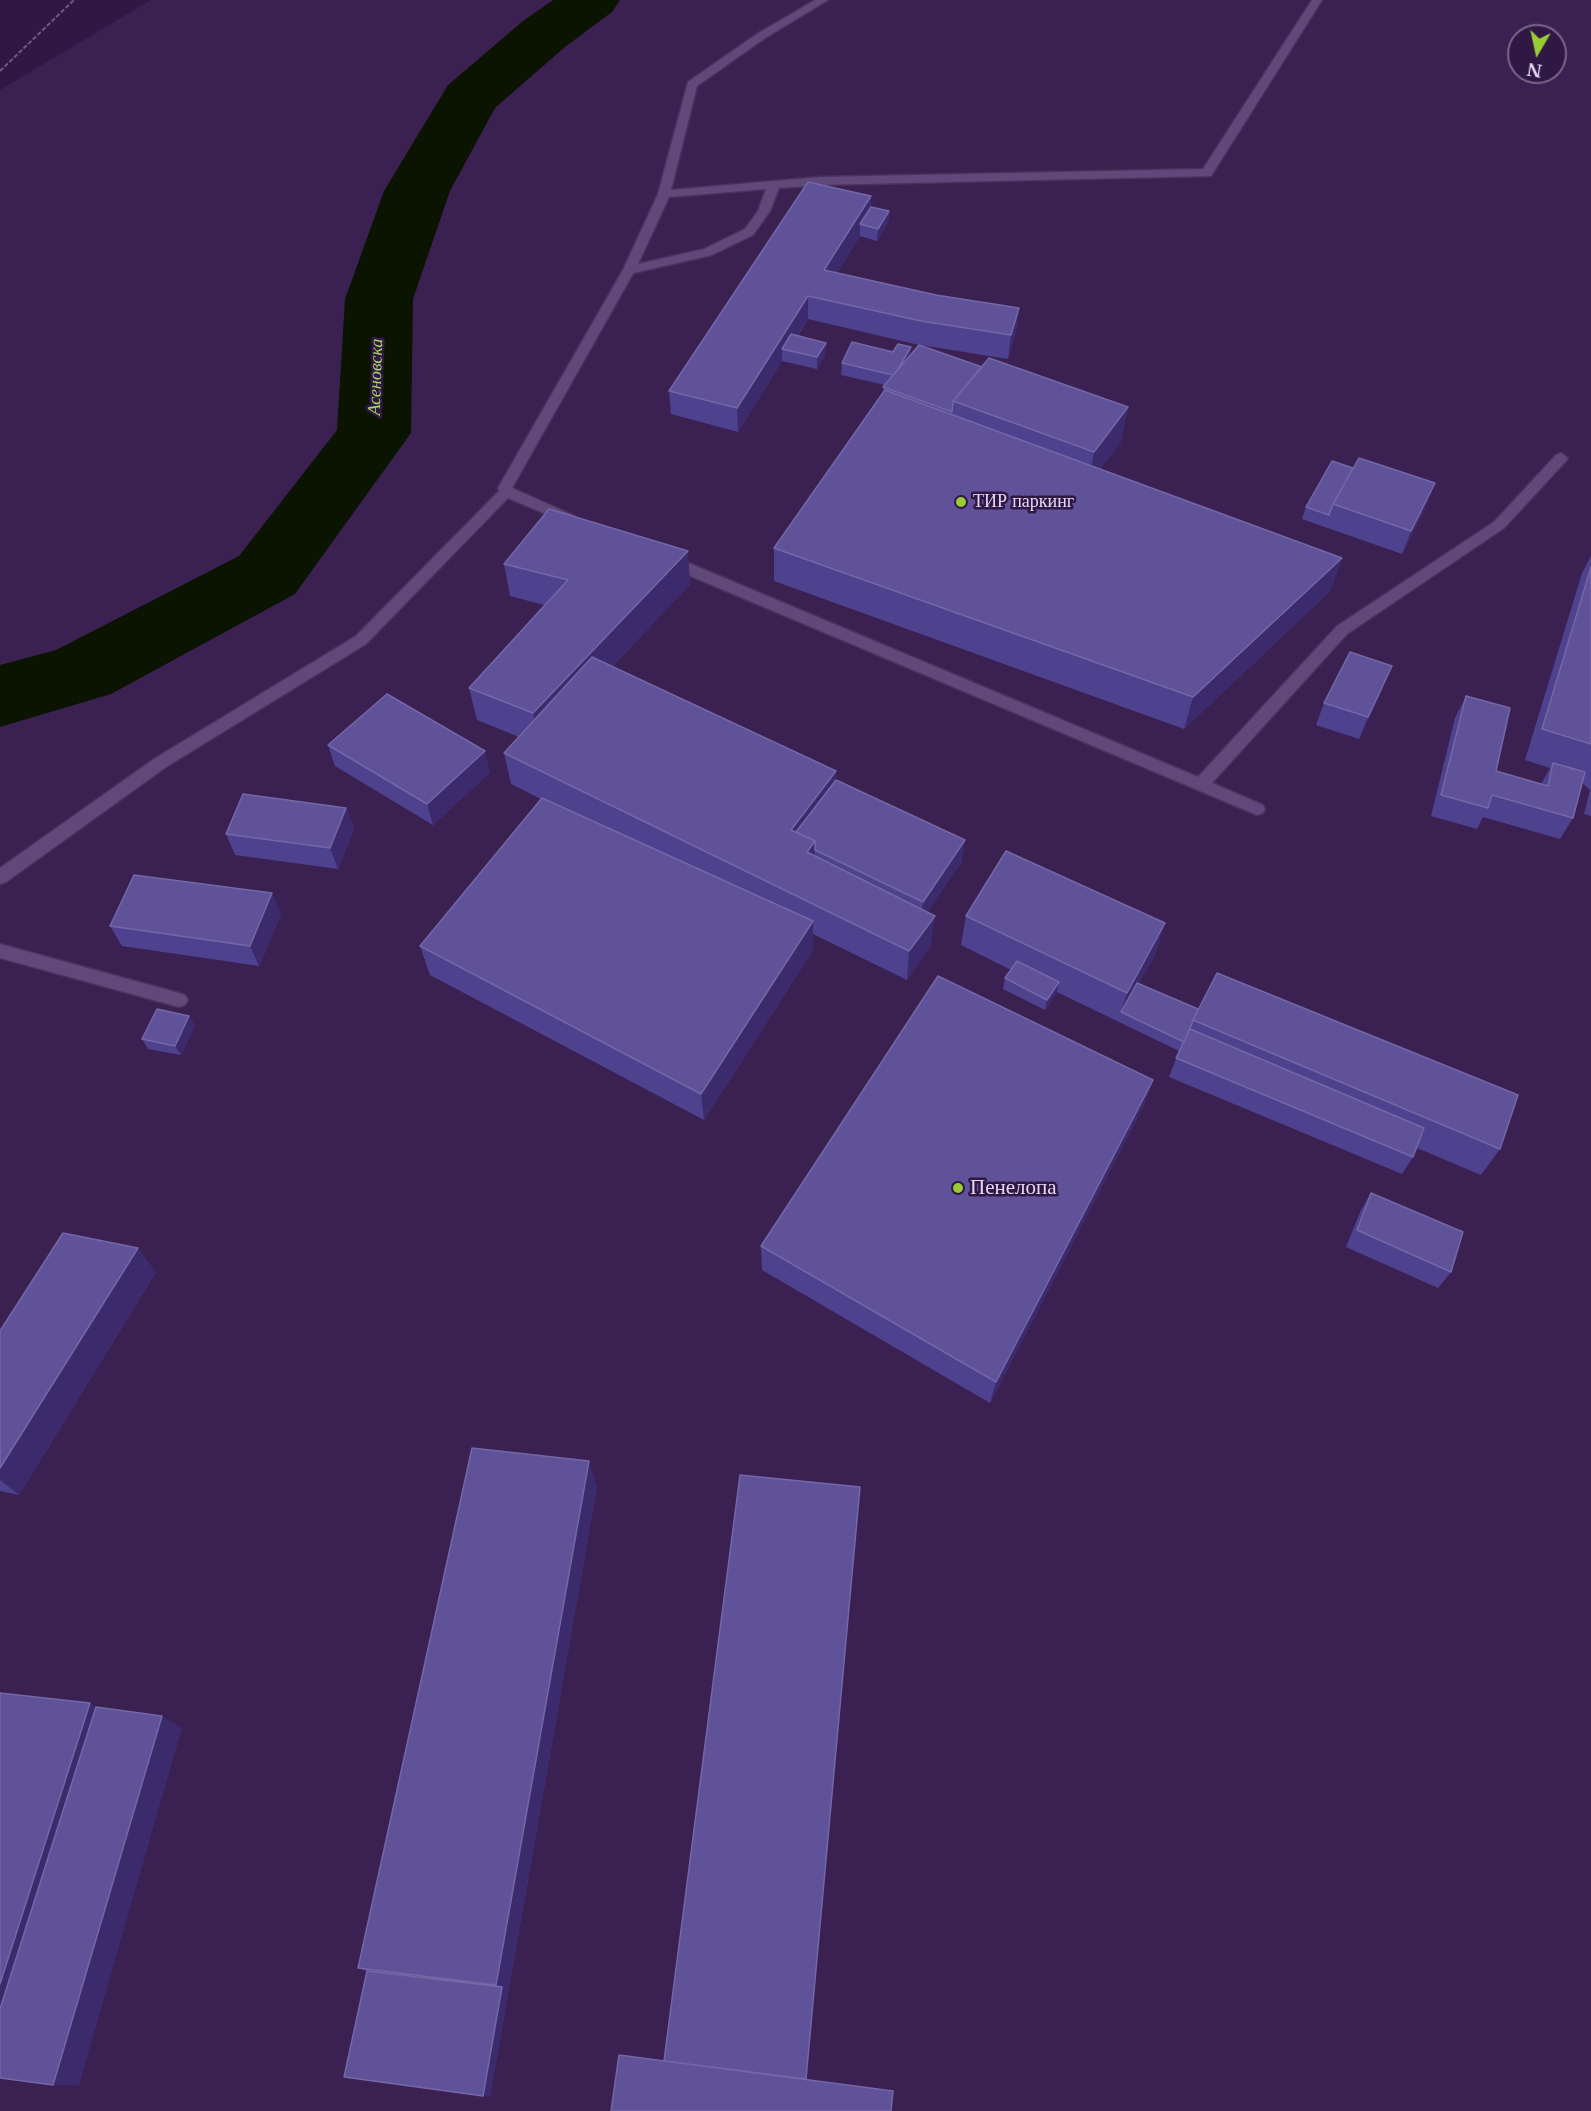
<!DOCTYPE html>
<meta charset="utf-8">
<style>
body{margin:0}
#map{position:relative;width:1591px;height:2111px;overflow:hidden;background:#301844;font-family:"Libre Baskerville",serif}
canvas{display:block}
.north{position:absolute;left:1507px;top:24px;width:60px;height:60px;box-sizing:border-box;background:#301844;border:2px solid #79658b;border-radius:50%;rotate:189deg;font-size:16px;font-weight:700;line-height:24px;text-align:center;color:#e6d8f5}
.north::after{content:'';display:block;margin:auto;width:21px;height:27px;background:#99cb35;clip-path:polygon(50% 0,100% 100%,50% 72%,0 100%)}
</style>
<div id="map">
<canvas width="1591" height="2111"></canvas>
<div class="north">N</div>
</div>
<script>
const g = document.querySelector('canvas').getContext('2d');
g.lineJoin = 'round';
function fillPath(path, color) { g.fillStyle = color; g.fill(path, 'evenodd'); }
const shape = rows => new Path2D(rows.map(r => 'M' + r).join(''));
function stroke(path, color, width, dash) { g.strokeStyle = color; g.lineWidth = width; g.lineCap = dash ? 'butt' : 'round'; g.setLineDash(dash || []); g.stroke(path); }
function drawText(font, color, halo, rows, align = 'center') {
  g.font = font + ' "Libre Baskerville",serif'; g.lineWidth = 5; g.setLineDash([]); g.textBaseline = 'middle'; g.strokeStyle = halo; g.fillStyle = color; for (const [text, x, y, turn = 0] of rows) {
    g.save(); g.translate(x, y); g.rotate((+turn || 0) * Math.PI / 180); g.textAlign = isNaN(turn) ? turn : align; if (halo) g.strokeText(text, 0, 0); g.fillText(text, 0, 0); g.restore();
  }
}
const built = shape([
 [151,0,1591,0,1591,2111,0,2111,0,90],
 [1519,36,1555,36,1555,72,1519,72]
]);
const river = shape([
 [553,0,620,0,612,12,565,47,495,108,450,191,413,299,411,433,295,594,111,694,0,727,0,665,56,650,239,556,337,430,345,299,384,191,448,85,523,21,553,0]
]);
const path = shape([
 [0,71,74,0]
]);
const service = shape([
 [815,0,828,0,765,38,697,86,671,190,820,177,1203,169,1312,0,1322,0,1211,176,820,185,779,188,770,211,753,235,712,255,629,274,624,273,623,270,658,194,688,82,757,34,815,0],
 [766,189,758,211,745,229,704,249,638,264,669,197,766,189]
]);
const minor = shape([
 [629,266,635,270,512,488,575,516,577,519,575,522,565,522,508,498,366,644,166,767,6,882,0,884,0,868,154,759,356,636,499,491,498,488,623,270,629,266],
 [1561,453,1568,458,1566,461,1504,528,1347,634,1212,783,1263,805,1265,809,1263,813,1257,815,662,564,660,560,662,556,672,556,1198,777,1337,626,1494,522,1556,455,1561,453],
 [0,944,179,993,185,995,188,1000,185,1005,179,1007,0,958,0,944]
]);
const wall = shape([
 [871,196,871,207,889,211,888,223,877,241,860,236,837,273,936,295,1019,308,1016,331,1008,359,920,345,982,367,1128,407,1121,441,1100,469,1342,558,1330,591,1184,729,774,581,774,548,883,392,883,387,885,385,841,375,842,363,893,352,911,355,919,345,808,319,798,336,826,343,825,355,817,369,782,361,738,432,671,414,669,391],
 [1332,461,1426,506,1402,554,1302,519,1306,507],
 [1591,556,1591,816,1584,814,1590,790,1582,783,1573,818,1560,839,1483,817,1477,829,1431,816,1455,718,1466,696,1496,771,1541,784,1550,768,1525,760,1582,573],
 [504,564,690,584,612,667,836,780,962,861,927,912,931,945,907,980,813,934,813,950,704,1120,430,975,420,946,541,799,511,784,504,753,519,737,477,720,469,688,544,605,510,596],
 [1383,688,1359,739,1316,725,1324,703],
 [328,745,490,772,433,825,335,766],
 [346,808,354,829,338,869,235,855,226,834],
 [281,914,259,966,122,946,110,926],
 [966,916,1156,953,1139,983,1500,1149,1481,1175,1417,1148,1413,1157,1402,1174,1169,1077,1179,1051,1057,992,1045,1010,1003,989,1005,978,1011,970,961,945],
 [195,1025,181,1055,148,1049,142,1039],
 [1153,1080,1143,1107,990,1403,762,1270,761,1246],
 [1371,1193,1451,1272,1438,1288,1346,1247,1361,1210],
 [156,1272,19,1495,0,1491,0,1331],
 [597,1486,490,2096,483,2096,367,1971,358,1968]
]);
const shadedWall = shape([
 [871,196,870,219,860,224,860,236,824,294,824,270],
 [889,211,888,223,877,241,878,229],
 [808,296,808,319,788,351,782,349,782,361,738,432,737,408],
 [1019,308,1016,331,1008,359,1011,335],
 [826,343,825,355,817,369,817,357],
 [911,347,911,359,894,376],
 [1128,407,1121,441,1088,485,1094,452],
 [1435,483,1426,506,1402,554,1411,531],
 [688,551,690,584,539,745,533,713],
 [1342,558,1330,591,1184,729,1193,697],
 [1392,666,1383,688,1359,739,1368,717],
 [485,751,490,772,433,825,427,804],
 [836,771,835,802,791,839,791,830],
 [346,808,354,829,338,869,330,848],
 [965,840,962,861,921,922,923,902],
 [815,841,814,871,807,852],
 [272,893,281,914,259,966,250,946],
 [935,916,931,945,907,980,909,951],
 [813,921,813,950,704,1120,701,1094],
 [1165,923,1156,953,1123,1013,1121,1012,1127,993],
 [1059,982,1057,992,1045,1010,1047,1000],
 [189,1016,195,1025,181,1055,175,1046],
 [1153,1080,1143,1107,990,1403,996,1382],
 [138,1248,156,1272,19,1495,0,1480,0,1468],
 [589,1461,597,1486,490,2096,483,2096,502,1987,496,1985],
 [90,1703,118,1719,0,2076,0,1984],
 [162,1716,182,1728,79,2085,53,2085]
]);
const building = shape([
 [808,182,871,196,824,270,936,295,1019,308,1011,335,921,321,808,296,737,408,669,391,808,182],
 [871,207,889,211,878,229,860,224,871,207],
 [791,334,826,343,817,357,782,349,791,334],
 [852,342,893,352,898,344,911,347,897,371,893,375,842,363,852,342],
 [919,345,982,367,953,401,952,412,883,387,919,345],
 [989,358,1128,407,1094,452,953,401,989,358],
 [885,390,1342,558,1193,697,774,548,885,390],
 [1359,458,1435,483,1411,531,1333,504,1359,458],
 [1332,461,1353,468,1333,504,1329,515,1306,507,1332,461],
 [549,509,688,551,533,713,469,688,568,580,504,564,549,509],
 [1591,567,1591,744,1542,729,1591,567],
 [1350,652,1392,666,1368,717,1324,703,1350,652],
 [592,657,836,771,791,830,815,841,807,852,935,916,909,951,504,753,592,657],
 [387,694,485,751,427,804,328,745,387,694],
 [1466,696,1510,708,1496,771,1548,786,1553,763,1585,772,1573,818,1492,795,1488,808,1441,795,1466,696],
 [836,780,965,840,923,902,815,850,815,841,796,832,836,780],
 [243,794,346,808,330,848,226,834,243,794],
 [542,798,813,921,701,1094,420,946,542,798],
 [1006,851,1165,923,1127,993,966,916,1006,851],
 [134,875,272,893,250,946,110,926,134,875],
 [1017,961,1059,982,1047,1000,1005,978,1017,961],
 [1217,973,1518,1095,1500,1149,1193,1020,1217,973],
 [938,976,1153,1080,996,1382,761,1246,938,976],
 [1137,983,1198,1009,1184,1042,1121,1012,1137,983],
 [157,1009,189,1016,175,1046,142,1039,157,1009],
 [1190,1029,1424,1128,1413,1157,1176,1058,1190,1029],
 [1371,1193,1463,1232,1451,1272,1357,1230,1371,1193],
 [63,1233,138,1248,0,1468,0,1331,63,1233],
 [472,1448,589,1461,496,1985,358,1968,472,1448],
 [740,1475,860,1487,806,2079,664,2061,740,1475],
 [0,1693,90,1703,0,1984,0,1693],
 [96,1707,162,1716,53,2085,0,2078,0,2009,96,1707],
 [367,1971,502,1987,483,2096,344,2077,367,1971],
 [619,2055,893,2091,891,2111,611,2111,619,2055]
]);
const markers = [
 [961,502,6,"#99cb35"],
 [958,1188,6,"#99cb35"]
];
const farWaternames = [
 ["Асеновска",376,377,-88]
];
const farPoinames = [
 ["ТИР паркинг",973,502]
];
const poiNames = [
 ["Пенелопа",970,1188]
];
fillPath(built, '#3b2152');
fillPath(river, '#0b1400');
stroke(service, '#49335d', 3);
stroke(minor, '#49335d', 3);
stroke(path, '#6f5a81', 2, [4.5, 2]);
fillPath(service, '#61487a');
fillPath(minor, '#61487a');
fillPath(wall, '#4e418e');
fillPath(shadedWall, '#3b2a6c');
fillPath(building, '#5f5299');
stroke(building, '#7467a7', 1.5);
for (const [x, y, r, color] of markers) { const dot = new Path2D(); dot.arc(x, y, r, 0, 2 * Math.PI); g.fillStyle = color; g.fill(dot); stroke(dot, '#301844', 2); }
drawText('italic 18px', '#a9d65c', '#301844', farWaternames);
drawText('18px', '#e6d8f5', '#301844', farPoinames, 'left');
drawText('21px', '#e6d8f5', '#301844', poiNames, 'left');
</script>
